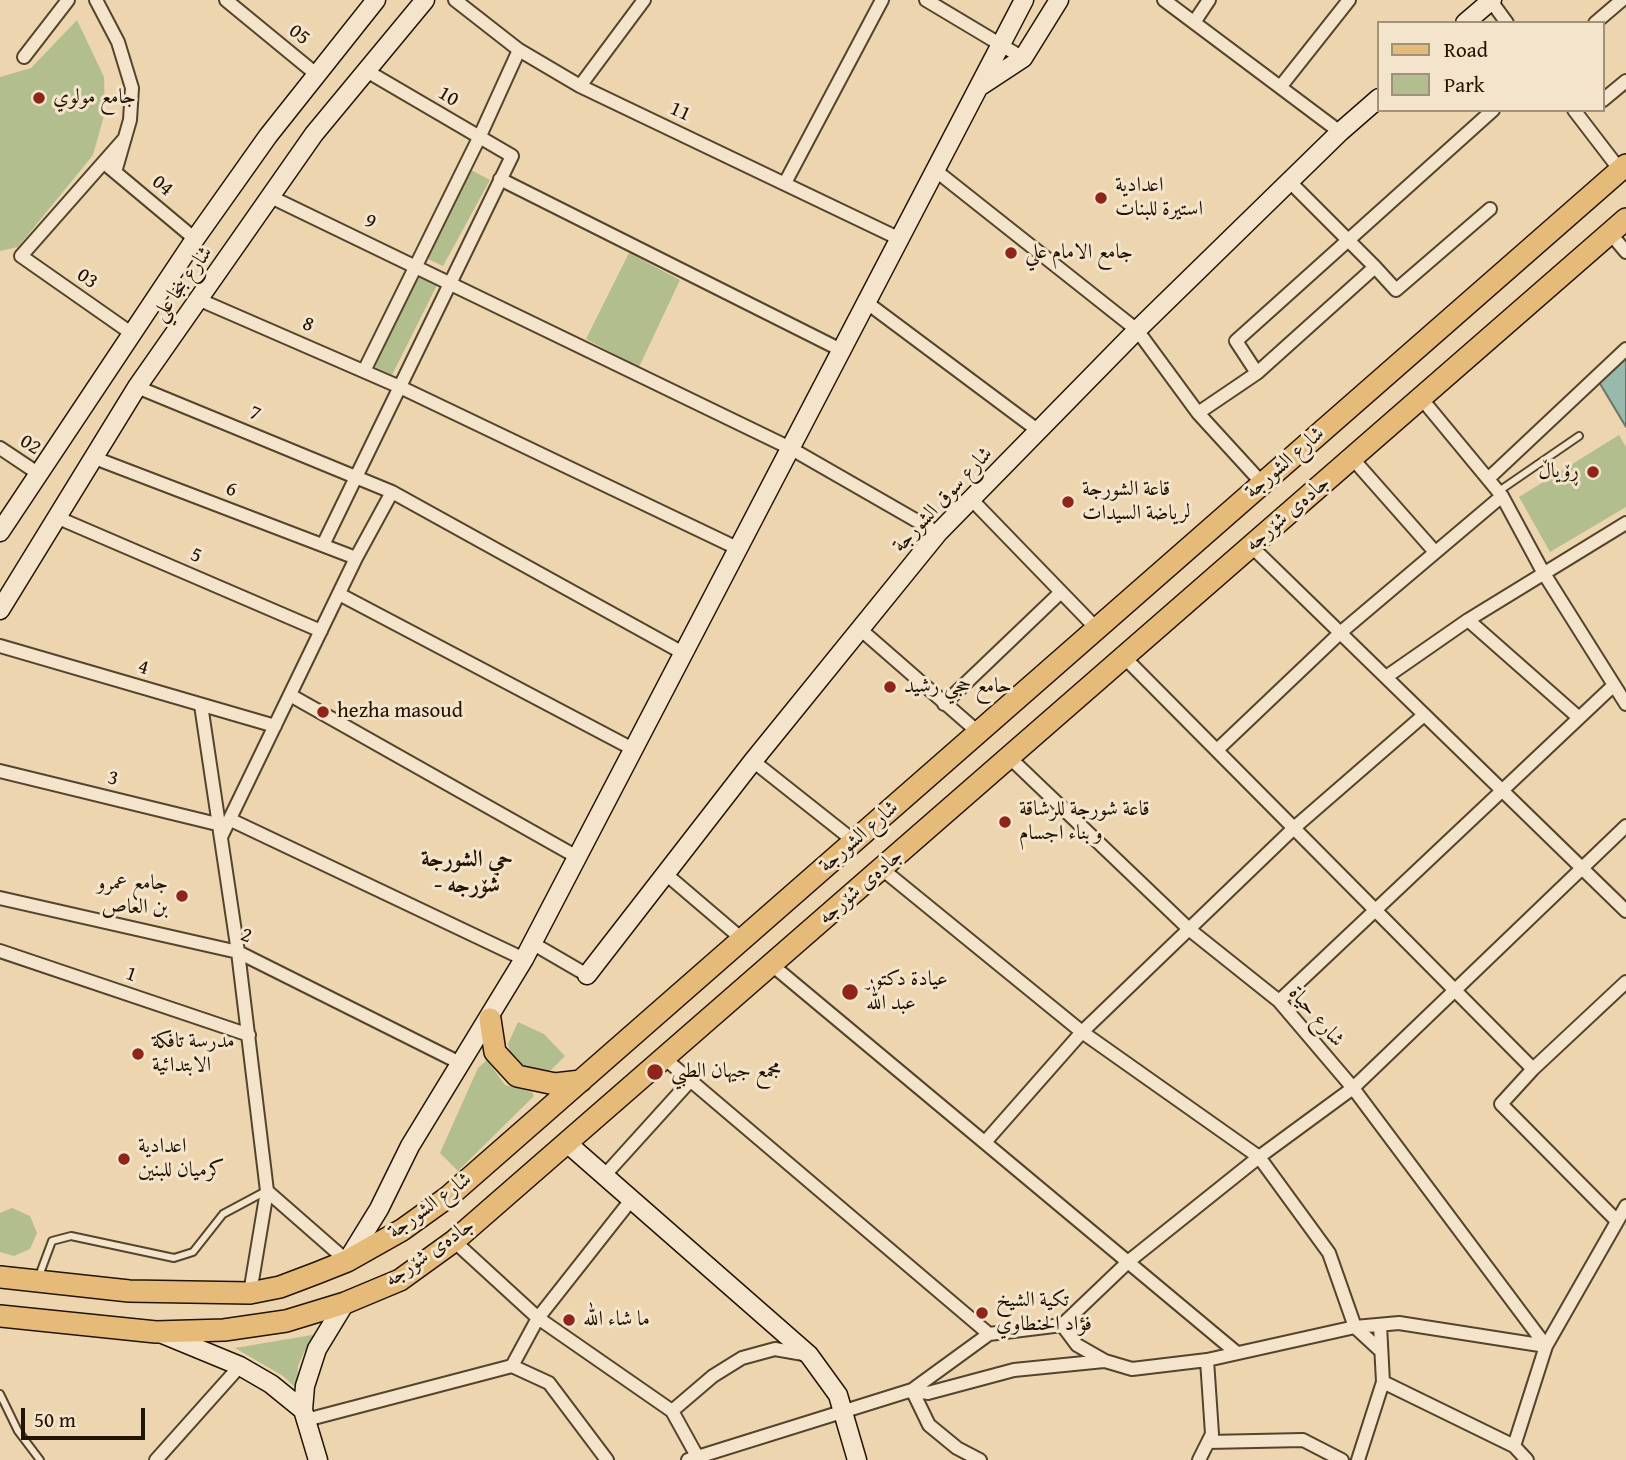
<!DOCTYPE html>
<meta charset="utf-8">
<style>
body{margin:0}
#map{position:relative;width:1626px;height:1460px;overflow:hidden;background:#ecd5af;font-family:"Gentium Book Plus",serif}
canvas{display:block}
.legend{position:absolute;left:1377px;top:21px;width:228px;height:91px;box-sizing:border-box;background:#f3e4cb;border:2px solid #a0917a;margin:0;padding:9px 12px;list-style:none;font-size:21px;color:#231401}
.legend li{display:flex;align-items:center;gap:14px;height:35px}
.legend b{width:35px;border:2px solid #a0917a}
.scale{position:absolute;left:21px;top:1408px;width:124px;height:32px;box-sizing:border-box;border:4px solid #231401;border-top:0;padding-left:9px;font-size:21px;line-height:24px;white-space:nowrap;color:#231401;-webkit-text-stroke:5px #f3e4cb;paint-order:stroke}
</style>
<div id="map">
<canvas width="1626" height="1460"></canvas>
<ul class="legend">
<li><b style="height:9px;background:#e6ba78"></b>Road</li>
<li><b style="height:19px;background:#b3be8f"></b>Park</li>
</ul>
<div class="scale">50 m</div>
</div>
<script>
const g = document.querySelector('canvas').getContext('2d');
g.lineJoin = 'round';
function fillPath(path, color) { g.fillStyle = color; g.fill(path, 'evenodd'); }
const shape = rows => new Path2D(rows.map(r => 'M' + r).join(''));
function stroke(path, color, width, dash) { g.strokeStyle = color; g.lineWidth = width; g.lineCap = dash ? 'butt' : 'round'; g.setLineDash(dash || []); g.stroke(path); }
function drawText(font, color, halo, rows, align = 'center') {
  g.font = font + ' "Gentium Book Plus",Amiri,serif'; g.lineWidth = 6; g.setLineDash([]); g.textBaseline = 'middle'; g.strokeStyle = halo; g.fillStyle = color; for (const [text, x, y, turn = 0] of rows) {
    g.save(); g.translate(x, y); g.rotate((+turn || 0) * Math.PI / 180); g.textAlign = isNaN(turn) ? turn : align; if (halo) g.strokeText(text, 0, 0); g.fillText(text, 0, 0); g.restore();
  }
}
const green = shape([
 [77,20,104,77,105,112,93,155,18,247,0,251,0,77,31,68],
 [471,170,490,180,443,266,426,258],
 [629,253,680,280,639,367,586,339],
 [418,275,437,285,392,375,375,367],
 [1619,435,1626,447,1626,507,1550,552,1519,497],
 [518,1022,544,1034,565,1056,547,1074,529,1072,511,1056,508,1044],
 [487,1060,505,1085,532,1092,534,1096,458,1171,440,1153,478,1068],
 [12,1208,30,1216,37,1233,30,1249,14,1256,0,1252,0,1213],
 [318,1334,304,1352,298,1366,297,1389,283,1376,235,1348]
]);
const water = shape([
 [1626,356,1626,427,1599,382,1626,356]
]);
const lane = shape([
 [1499,491,1579,436],
 [39,1276,52,1241,71,1236,174,1258,193,1252,223,1214,266,1191],
 [0,1394,18,1431,40,1460]
]);
const street = shape([
 [96,0,118,42,132,88,130,120,115,172],
 [226,0,316,74],
 [455,0,519,50,580,86,900,239],
 [926,0,1023,58],
 [1164,0,1340,132],
 [1491,1,1507,23],
 [1195,21,1209,0],
 [1595,23,1622,0],
 [24,57,68,0],
 [580,86,644,0],
 [1281,86,1349,0],
 [1603,100,1626,81],
 [1574,110,1620,170],
 [125,138,21,256,131,333],
 [109,167,195,239],
 [935,170,1137,330,1198,413,1262,483],
 [500,179,841,350],
 [1290,182,1375,267],
 [785,183,882,0],
 [273,198,790,448,938,533],
 [1610,233,1626,252],
 [200,300,400,387,739,549],
 [866,302,1040,432],
 [364,371,479,138,519,50],
 [1257,373,1236,341,1493,110],
 [137,387,392,492,683,653],
 [1421,398,1502,496,1543,572,1626,704],
 [1198,413,1257,373,1375,267,1396,290,1490,209],
 [0,448,39,474],
 [92,457,356,558],
 [1352,458,1435,552],
 [1490,477,1626,349],
 [972,500,1096,628],
 [56,517,321,631],
 [323,545,512,156,365,70],
 [1251,546,1626,911],
 [339,594,631,748],
 [1468,620,1578,717],
 [860,629,978,732],
 [0,646,275,726],
 [1124,657,1533,1069],
 [1386,677,1468,620,1626,523],
 [290,695,577,857],
 [944,704,1061,592],
 [201,705,238,952,267,1191,250,1293],
 [1217,750,1340,633,1502,496],
 [1009,757,1190,930,1279,1001,1353,1088,1546,1346],
 [753,761,854,841],
 [0,771,217,824],
 [231,820,524,959],
 [222,835,356,558,392,492],
 [882,869,1082,1032,1259,1157,1329,1253,1355,1327,1381,1351],
 [667,875,742,939],
 [0,898,238,952,460,1063],
 [532,943,587,975],
 [0,951,249,1035],
 [772,965,1237,1353],
 [1279,1001,1614,685],
 [664,1058,989,1334],
 [986,1141,1082,1032,1295,827,1424,715],
 [604,1176,690,1081],
 [267,1191,347,1261],
 [1617,1221,1501,1104,1533,1069,1626,982],
 [454,1241,538,1318,672,1411,698,1458],
 [1062,1325,1129,1261,1259,1157,1353,1088,1626,826],
 [1380,1325,1383,1382,1514,1446,1527,1460],
 [512,1366,549,1383,607,1460],
 [912,1390,928,1393,1014,1370,1104,1361],
 [912,1390,929,1425,957,1448,980,1460],
 [672,1411,713,1376,742,1358,775,1349,809,1355],
 [306,1420,512,1366,538,1318,631,1200],
 [1208,1442,1303,1440,1342,1460],
 [1514,1446,1546,1346,1626,1206],
 [156,1460,240,1366],
 [688,1460,912,1390,989,1334,1062,1325,1077,1345,1105,1361,1132,1369,1207,1360,1355,1327,1399,1323,1546,1346],
 [1199,1460,1212,1434,1207,1360],
 [1358,1460,1383,1382]
]);
const secondary = shape([
 [1465,23,1492,0],
 [982,85,1023,58,1059,0],
 [0,532,195,239,268,136,376,0],
 [0,610,137,387,314,134,425,0],
 [587,975,753,761,938,533,1137,330,1340,132,1379,98],
 [567,1143,809,1355,838,1395,857,1460],
 [347,1261,379,1209,410,1146,524,959,1024,0],
 [160,1333,240,1366,271,1384,303,1410],
 [318,1460,303,1410,305,1386,317,1349,345,1303]
]);
const primary = shape([
 [490,1019,495,1052,517,1076,555,1084,581,1081],
 [0,1277,129,1291,250,1293,280,1287,317,1273,347,1261,402,1230,448,1197,1626,165],
 [0,1316,156,1332,224,1330,286,1321,345,1303,400,1280,454,1241,1626,219]
]);
const markers = [
 [39,98,7,"#8f2418"],
 [1101,198,7,"#8f2418"],
 [1011,253,7,"#8f2418"],
 [1593,472,7,"#8f2418"],
 [1068,502,7,"#8f2418"],
 [890,687,7,"#8f2418"],
 [323,712,7,"#8f2418"],
 [1005,822,7,"#8f2418"],
 [182,896,7,"#8f2418"],
 [850,992,9,"#8f2418"],
 [138,1054,7,"#8f2418"],
 [655,1072,9,"#8f2418"],
 [124,1159,7,"#8f2418"],
 [982,1313,7,"#8f2418"],
 [569,1320,7,"#8f2418"]
];
const streetNames = [
 ["05",299,35,39],
 ["10",448,97,31],
 ["11",680,112,25],
 ["04",162,186,40],
 ["9",370,222,25],
 ["03",87,279,35],
 ["شارع بنجا علي",183,284,-54],
 ["8",308,325,23],
 ["7",255,414,22],
 ["02",30,445,33],
 ["شارع الشورجة",1285,463,-41],
 ["6",231,490,21],
 ["شارع سوق الشورجة",943,500,-47],
 ["جادەی شۆرجە",1288,514,-41],
 ["5",196,556,23],
 ["4",143,668,16],
 ["3",113,779,14],
 ["شارع الشورجة",859,837,-41],
 ["جادەی شۆرجە",861,887,-41],
 ["2",246,936,20],
 ["1",131,975,19],
 ["شارع حياة",1316,1017,49],
 ["شارع الشورجة",430,1206,-36],
 ["جادەی شۆرجە",430,1253,-35]
];
const poiNames = [
 ["جامع مولوي",53,98],
 ["اعدادية",1115,186],
 ["استيرة للبنات",1115,210],
 ["جامع الامام علي",1025,253],
 ["ڕۆیاڵ",1579,472,"right"],
 ["قاعة الشورجة",1082,490],
 ["لرياضة السيدات",1082,514],
 ["حامع حجي رشيد",904,687],
 ["hezha masoud",337,712],
 ["قاعة شورجة للرشاقة",1019,810],
 ["و بناء اجسام",1019,834],
 ["جامع عمرو",168,884,"right"],
 ["بن العاص",168,908,"right"],
 ["عيادة دكتور",866,980],
 ["عبد الله",866,1004],
 ["مدرسة تافكة",152,1042],
 ["الابتدائية",152,1066],
 ["مجمع جيهان الطبي",671,1072],
 ["اعدادية",138,1147],
 ["كرميان للبنين",138,1171],
 ["تكية الشيخ",996,1301],
 ["فؤاد الحنطاوي",996,1325],
 ["ما شاء الله",583,1320]
];
const neighbourhoodNames = [
 ["حي الشورجة",467,860],
 ["- شۆرجە",467,886]
];
fillPath(green, '#b3be8f');
fillPath(water, '#99b9ac');
stroke(water, '#6a7768', 2);
stroke(lane, '#55442c', 10);
stroke(street, '#55442c', 16);
stroke(secondary, '#231401', 21);
stroke(primary, '#231401', 24);
stroke(lane, '#f3e4cb', 6);
stroke(street, '#f3e4cb', 12);
stroke(secondary, '#f3e4cb', 18);
stroke(primary, '#e6ba78', 21);
for (const [x, y, r, color] of markers) { const dot = new Path2D(); dot.arc(x, y, r, 0, 2 * Math.PI); g.fillStyle = color; g.fill(dot); stroke(dot, '#f3e4cb', 2.5); }
drawText('21px', '#231401', '#f3e4cb', streetNames);
drawText('21px', '#231401', '#f3e4cb', poiNames, 'left');
drawText('bold 23px', '#231401', '#f3e4cb', neighbourhoodNames);
</script>
